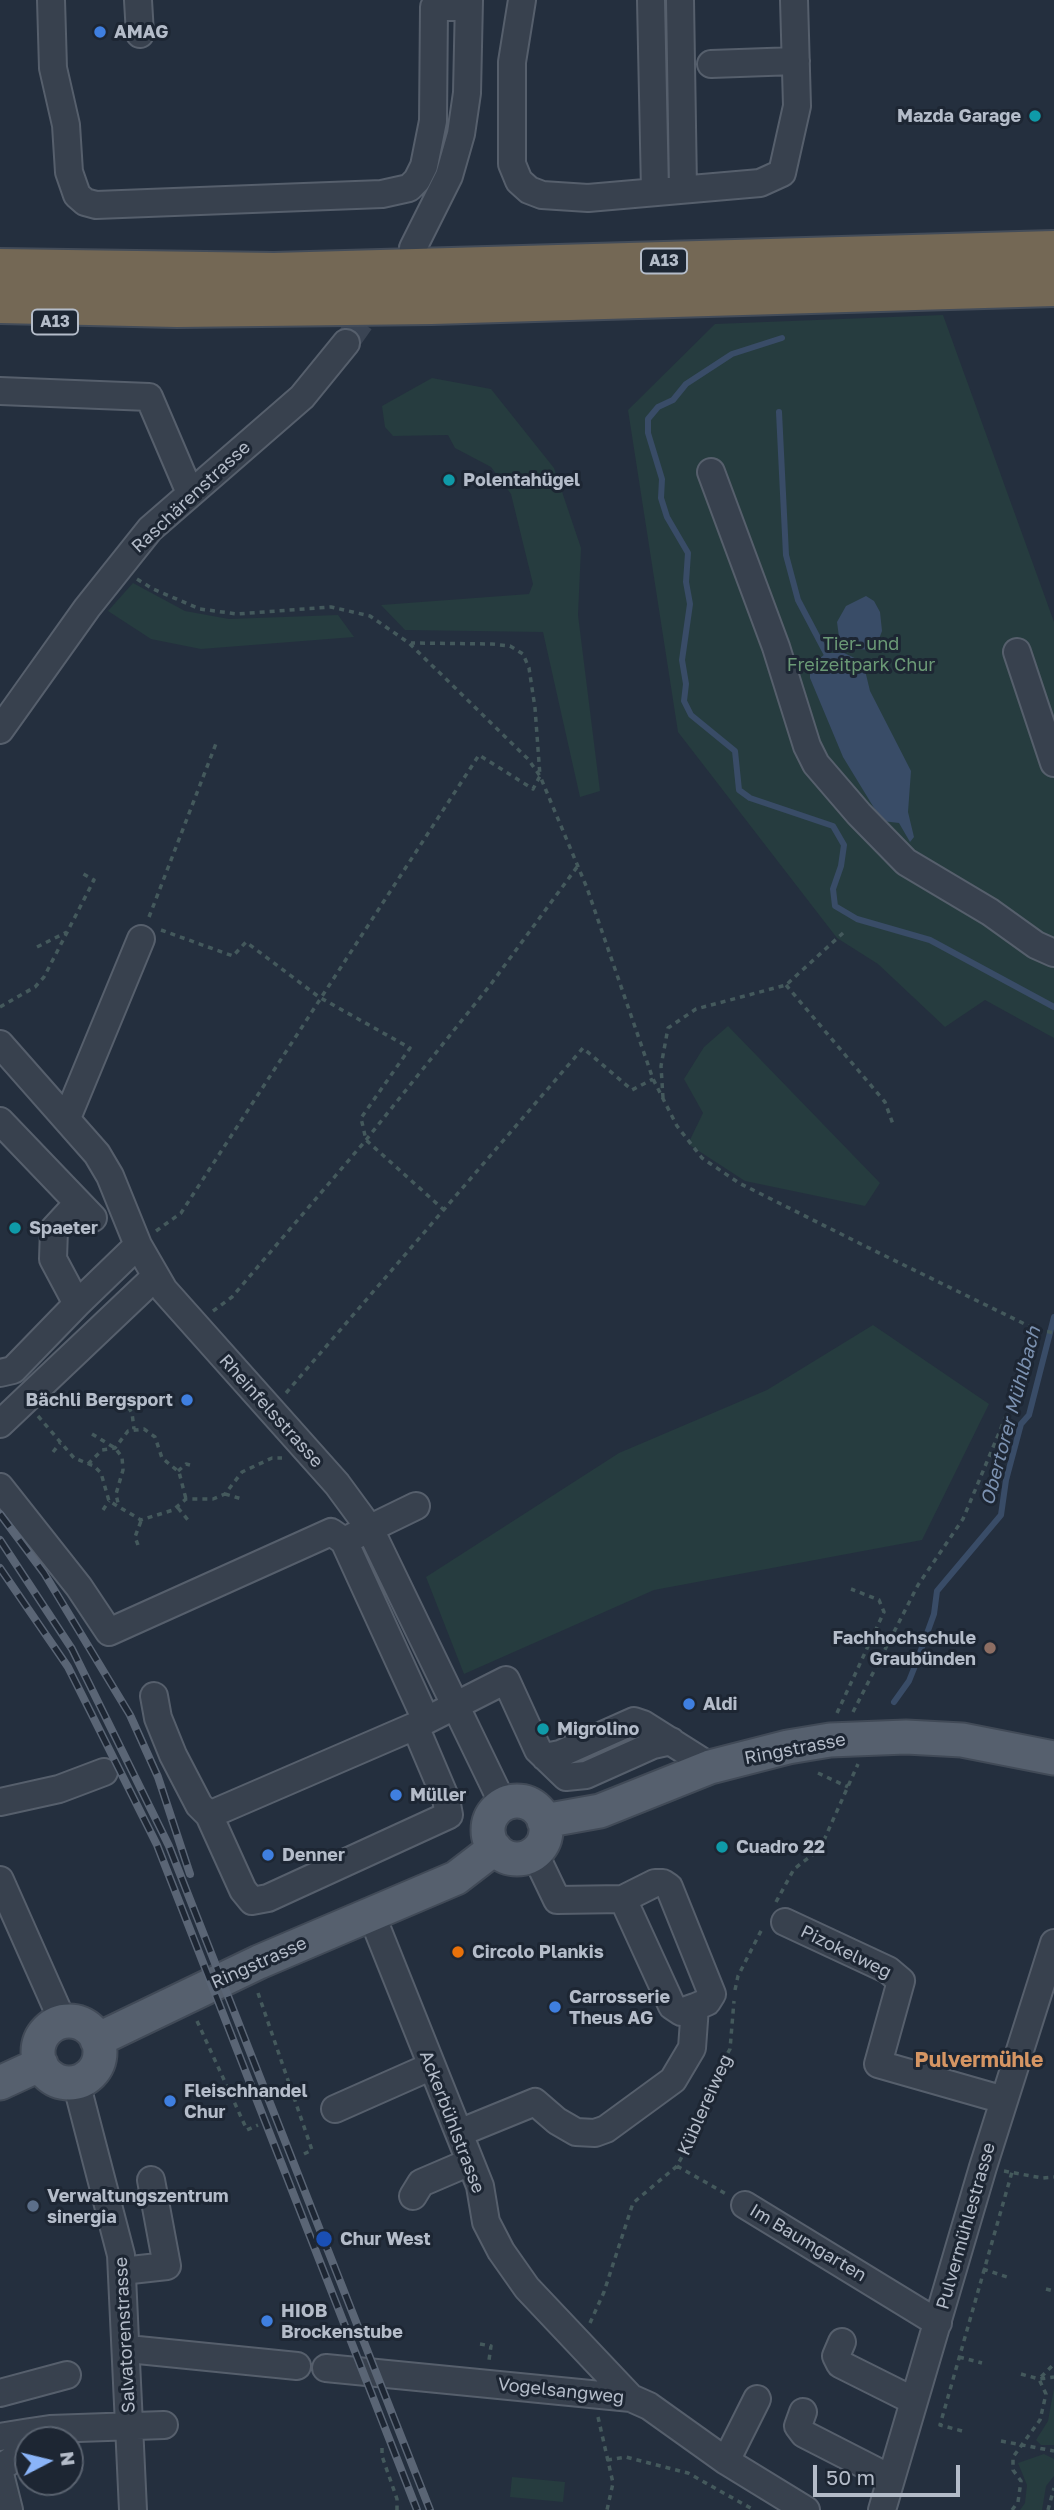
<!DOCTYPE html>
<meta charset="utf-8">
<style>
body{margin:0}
#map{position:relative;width:1054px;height:2510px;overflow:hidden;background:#242f3e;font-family:"Golos Text",sans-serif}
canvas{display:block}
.north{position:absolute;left:14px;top:2426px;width:70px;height:70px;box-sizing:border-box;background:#1d2633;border:2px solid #59626f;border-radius:50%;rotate:83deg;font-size:19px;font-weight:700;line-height:28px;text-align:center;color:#b4bcc9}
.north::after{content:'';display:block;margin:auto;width:24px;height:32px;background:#8ab4f8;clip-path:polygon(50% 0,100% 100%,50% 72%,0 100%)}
.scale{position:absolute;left:813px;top:2465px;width:147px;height:32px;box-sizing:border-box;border:4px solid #b4bcc9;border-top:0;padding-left:9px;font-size:21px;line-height:24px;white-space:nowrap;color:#b4bcc9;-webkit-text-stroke:5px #1d2633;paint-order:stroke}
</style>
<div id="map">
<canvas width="1054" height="2510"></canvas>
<div class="north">N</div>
<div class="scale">50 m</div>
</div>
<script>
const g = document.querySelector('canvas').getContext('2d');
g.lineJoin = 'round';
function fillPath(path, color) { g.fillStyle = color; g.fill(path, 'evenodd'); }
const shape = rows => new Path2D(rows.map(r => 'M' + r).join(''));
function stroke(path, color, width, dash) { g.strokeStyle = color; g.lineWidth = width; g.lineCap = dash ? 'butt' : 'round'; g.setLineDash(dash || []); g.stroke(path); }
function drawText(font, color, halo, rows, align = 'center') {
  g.font = font + ' "Golos Text",sans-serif'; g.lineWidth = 6; g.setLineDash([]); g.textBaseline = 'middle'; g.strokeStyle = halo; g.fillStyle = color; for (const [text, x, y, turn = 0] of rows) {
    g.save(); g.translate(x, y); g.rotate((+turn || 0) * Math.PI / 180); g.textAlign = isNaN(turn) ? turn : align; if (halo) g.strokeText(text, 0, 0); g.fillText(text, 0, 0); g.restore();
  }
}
const green = shape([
 [943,315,1054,622,1054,1038,985,1000,945,1027,878,964,837,938,678,732,628,410,715,324],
 [432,378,491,389,554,468,581,548,578,615,600,791,580,797,543,632,405,630,381,605,529,594,533,584,511,494,491,467,455,448,448,435,393,436,385,427,382,406],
 [133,583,185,611,229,619,338,615,354,637,201,649,151,639,108,611],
 [728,1026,880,1183,865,1206,745,1181,688,1144,703,1113,684,1079,704,1047],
 [873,1325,989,1404,922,1540,654,1590,464,1674,426,1577,619,1453,767,1390],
 [1054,2388,1054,2445,1041,2445,1036,2440,1048,2421],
 [1044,2454,1054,2459,1054,2476,1046,2486,1042,2510,1020,2510,1025,2503,1027,2485,1018,2463],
 [512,2477,565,2482,563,2502,510,2497]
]);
const water = shape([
 [866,596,874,601,880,612,882,631,876,647,869,650,851,648,839,637,837,622,846,606],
 [826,653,844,653,863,662,870,691,911,771,908,812,914,837,910,842,899,823,882,821,843,757,810,678,810,667]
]);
const stream = shape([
 [782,338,732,354,686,384,673,400,658,407,648,419,648,433,662,479,661,498,667,517,688,553,686,582,690,604,682,660,686,684,684,701,691,715,735,751,739,790,750,798,833,826,844,845,841,866,833,889,835,906,857,919,930,940,1054,1007],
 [779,412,786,555,798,600,826,653],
 [894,1702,909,1681,917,1661,934,1614,937,1591,1001,1515,1006,1480,1021,1424,1029,1415,1054,1317]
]);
const minorTunnel = shape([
 [346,343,379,296]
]);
const path = shape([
 [137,579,153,589,200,609,237,614,331,607,370,616,409,643,528,759,540,776,587,888,653,1079,677,1126,702,1158,739,1183,871,1249,1035,1329,1054,1333],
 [149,917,217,741],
 [161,930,233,956,246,942,319,997,410,1048,361,1118,366,1140,444,1210],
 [37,947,67,932],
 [786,985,885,1102,894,1127],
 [0,1007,35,987,44,977,94,880,80,872],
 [663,1098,661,1066,668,1028,696,1009,786,985,843,933],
 [156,1231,181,1213,479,755,533,789,540,776,535,708,529,668,523,654,510,646,492,644,411,643],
 [213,1311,232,1297,366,1140,491,984,577,867],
 [286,1393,583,1048,632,1090,653,1079],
 [123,1399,132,1413,134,1429],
 [38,1416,74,1458,94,1466,101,1473,109,1501,141,1520,173,1510,186,1499,213,1499,225,1494,242,1472,272,1458,282,1458],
 [92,1434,115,1448,122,1457,123,1470,116,1494,118,1503],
 [53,1452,60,1443],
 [88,1464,102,1450,115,1448,128,1431,144,1429,155,1437,162,1458,179,1472,186,1499],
 [178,1471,186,1464,190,1465],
 [225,1494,242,1499],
 [178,1508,188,1520],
 [103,1510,109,1501],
 [138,1545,135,1537,141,1521],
 [853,1712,918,1585,963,1519,1004,1421,1035,1329],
 [837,1713,884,1612,879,1600,851,1589],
 [818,1773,848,1787],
 [776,1902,794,1869,820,1849,858,1764],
 [735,1990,738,1976,763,1927],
 [258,1993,312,2150,302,2155],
 [197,2021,247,2130,258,2125],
 [677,2166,728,2195],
 [1004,2171,1042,2178,1054,2177],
 [983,2269,1007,2277],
 [1046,2289,1054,2291],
 [590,2323,604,2292,633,2203,677,2166,704,2115,710,2086,730,2049,734,2001],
 [480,2344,491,2346,489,2360],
 [959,2357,982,2363],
 [1021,2374,1039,2379,1054,2377],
 [598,2417,613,2483,607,2510],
 [962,2431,940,2425,1012,2172],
 [1001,2441,1054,2451],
 [382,2448,382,2456,397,2499,397,2510],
 [607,2460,626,2457,688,2473,754,2510],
 [1012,2510,1018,2502,1021,2481,1013,2470,1013,2457,1040,2420,1046,2394,1039,2379,1054,2364],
 [1048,2510,1054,2488]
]);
const minor = shape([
 [51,0,53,68,66,125,69,172,77,195,85,202,96,205,382,194,409,188,417,180,424,166,433,121,434,7,468,7],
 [138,0,140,34],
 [522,0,512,62,512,164,519,181,529,190,542,195,588,198,760,183,782,173,797,106,794,0],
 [651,0,655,191],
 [680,0,683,187],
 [711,64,796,61],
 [413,248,449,176,461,134,467,93,469,0],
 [0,391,149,397,190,493],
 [711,472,776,647,807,746,816,764,859,814,906,862,990,912,1036,945,1054,953],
 [1017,652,1054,763],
 [0,730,87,608,150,529,302,397,346,343],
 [0,1044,97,1154,110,1176,138,1245,164,1290,337,1484,370,1529,503,1804],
 [67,1118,141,939],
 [0,1121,93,1218],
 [77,1304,138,1245],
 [0,1373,13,1370,77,1304,53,1259,54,1229,78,1203],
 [0,1424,155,1277],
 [0,1487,79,1587,109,1632,331,1532,344,1541,416,1506],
 [344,1541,426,1720],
 [154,1696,158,1718,173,1755,199,1805,209,1815,243,1890,252,1901,268,1898,449,1815,446,1799,415,1726],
 [545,1757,560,1754,634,1721,643,1724,711,1767],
 [0,1802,59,1789,104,1772],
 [209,1815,415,1726,506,1680,538,1750,566,1777,586,1775,653,1745,671,1741],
 [0,1880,63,2022],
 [623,1899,655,1883,663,1883,669,1887,712,1994,707,2002,695,2007],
 [372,1916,480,2186,486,2222,501,2251,527,2288,631,2398],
 [785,1922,888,1970,901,1981,878,2064,1004,2100],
 [76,2082,121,2255,133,2510],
 [335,2109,432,2066],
 [459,2133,535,2102,557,2121,576,2132,595,2133,606,2129,673,2080,692,2048,695,2007,681,2012,672,2006,623,1899,557,1900,534,1852],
 [413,2196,421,2183,470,2162],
 [745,2205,938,2323],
 [122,2271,167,2266,151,2180],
 [842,2342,836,2356,840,2364,914,2401],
 [128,2349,297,2366],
 [326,2368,631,2398,649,2406,726,2461,806,2510],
 [0,2393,67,2375],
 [803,2412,798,2426,804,2434,890,2478],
 [0,2437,30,2432],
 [28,2440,30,2432,50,2429,164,2425],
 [726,2461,757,2399],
 [0,2468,27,2450,28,2443],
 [0,2474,9,2510],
 [882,2510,983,2167,1054,1943]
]);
const major = shape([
 '488 1830a29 29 0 1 1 58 0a29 29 0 1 1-58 0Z',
 [544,1821,600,1811,710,1767,788,1747,830,1740,906,1737,962,1740,1054,1758],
 '38 2052a31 31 0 1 1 62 0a31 31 0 1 1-62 0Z',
 [97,2040,259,1962,456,1878,495,1848],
 [0,2083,41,2064]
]);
const highway = shape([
 [0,268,274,272,1054,250],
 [0,304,177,308,432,305,1054,287]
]);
const rail = shape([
 [0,1514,44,1573,130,1715,158,1777,190,1874],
 [0,1540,72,1649,169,1846,430,2510],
 [0,1568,68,1667,157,1845,417,2510]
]);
const markers = [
 [100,32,7,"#3f7fe0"],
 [1035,116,7,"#0f9aa8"],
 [449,480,7,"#0f9aa8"],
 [15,1228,7,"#0f9aa8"],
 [187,1400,7,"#3f7fe0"],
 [990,1648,7,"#8d6e63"],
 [689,1704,7,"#3f7fe0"],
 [543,1729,7,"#0f9aa8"],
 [396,1795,7,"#3f7fe0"],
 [722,1847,7,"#0f9aa8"],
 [268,1855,7,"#3f7fe0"],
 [458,1952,7,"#e8710a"],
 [555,2007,7,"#3f7fe0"],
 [170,2101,7,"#3f7fe0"],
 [33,2206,7,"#5c6f8a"],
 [324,2239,9,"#1a4fb4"],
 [267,2321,7,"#3f7fe0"]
];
const shields = [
 [664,261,46],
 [55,322,46]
];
const shieldNames = [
 ["A13",664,261],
 ["A13",55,322]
];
const poiNames = [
 ["AMAG",114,32],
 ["Mazda Garage",1021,116,"right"],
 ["Polentahügel",463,480],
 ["Spaeter",29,1228],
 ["Bächli Bergsport",173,1400,"right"],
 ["Fachhochschule",976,1638,"right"],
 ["Graubünden",976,1659,"right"],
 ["Aldi",703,1704],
 ["Migrolino",557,1729],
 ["Müller",410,1795],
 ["Cuadro 22",736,1847],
 ["Denner",282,1855],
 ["Circolo Plankis",472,1952],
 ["Carrosserie",569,1997],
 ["Theus AG",569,2018],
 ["Fleischhandel",184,2091],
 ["Chur",184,2112],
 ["Verwaltungszentrum",47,2196],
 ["sinergia",47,2217],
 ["Chur West",340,2239],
 ["HIOB",281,2311],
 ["Brockenstube",281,2332]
];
const streetNames = [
 ["Raschärenstrasse",191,497,-43],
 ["Rheinfelsstrasse",271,1411,48],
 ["Ringstrasse",795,1749,-11],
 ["Pizokelweg",846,1952,26],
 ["Ringstrasse",259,1963,-24],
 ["Küblereiweg",705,2105,-66],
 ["Ackerbühlstrasse",452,2122,69],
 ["Pulvermühlestrasse",966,2226,-74],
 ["Im Baumgarten",808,2243,31],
 ["Salvatorenstrasse",125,2335,-93],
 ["Vogelsangweg",561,2391,6]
];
const parkNames = [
 ["Tier- und",861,644],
 ["Freizeitpark Chur",861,665]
];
const waterNames = [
 ["Obertorer Mühlbach",1011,1416,-75]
];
const quarterNames = [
 ["Pulvermühle",979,2060]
];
fillPath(green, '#263c3f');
fillPath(water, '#394c67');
stroke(stream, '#394c67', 6);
stroke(minorTunnel, '#3a4453', 26, [26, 13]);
stroke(minor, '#565f6c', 30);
stroke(major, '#414a57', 37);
stroke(highway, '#434c59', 42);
stroke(path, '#44595c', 3.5, [5, 5]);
stroke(minor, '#38414e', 26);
stroke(major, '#56606e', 33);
stroke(highway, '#746855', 38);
stroke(rail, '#5a6575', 8);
stroke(rail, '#1d2633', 5, [16]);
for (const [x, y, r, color] of markers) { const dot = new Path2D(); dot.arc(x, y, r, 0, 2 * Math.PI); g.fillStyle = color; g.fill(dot); stroke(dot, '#1d2633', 2.5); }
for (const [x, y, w] of shields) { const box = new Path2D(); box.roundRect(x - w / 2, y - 12.5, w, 25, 5); g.fillStyle = '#1d2633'; g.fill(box); stroke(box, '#b4bcc9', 2); }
drawText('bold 16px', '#b4bcc9', null, shieldNames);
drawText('bold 18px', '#b4bcc9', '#1d2633', poiNames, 'left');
drawText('18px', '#b4bcc9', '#1d2633', streetNames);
drawText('18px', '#6b9a76', '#1d2633', parkNames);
drawText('italic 19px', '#7c92b1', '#1d2633', waterNames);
drawText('bold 21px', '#d59563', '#1d2633', quarterNames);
</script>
